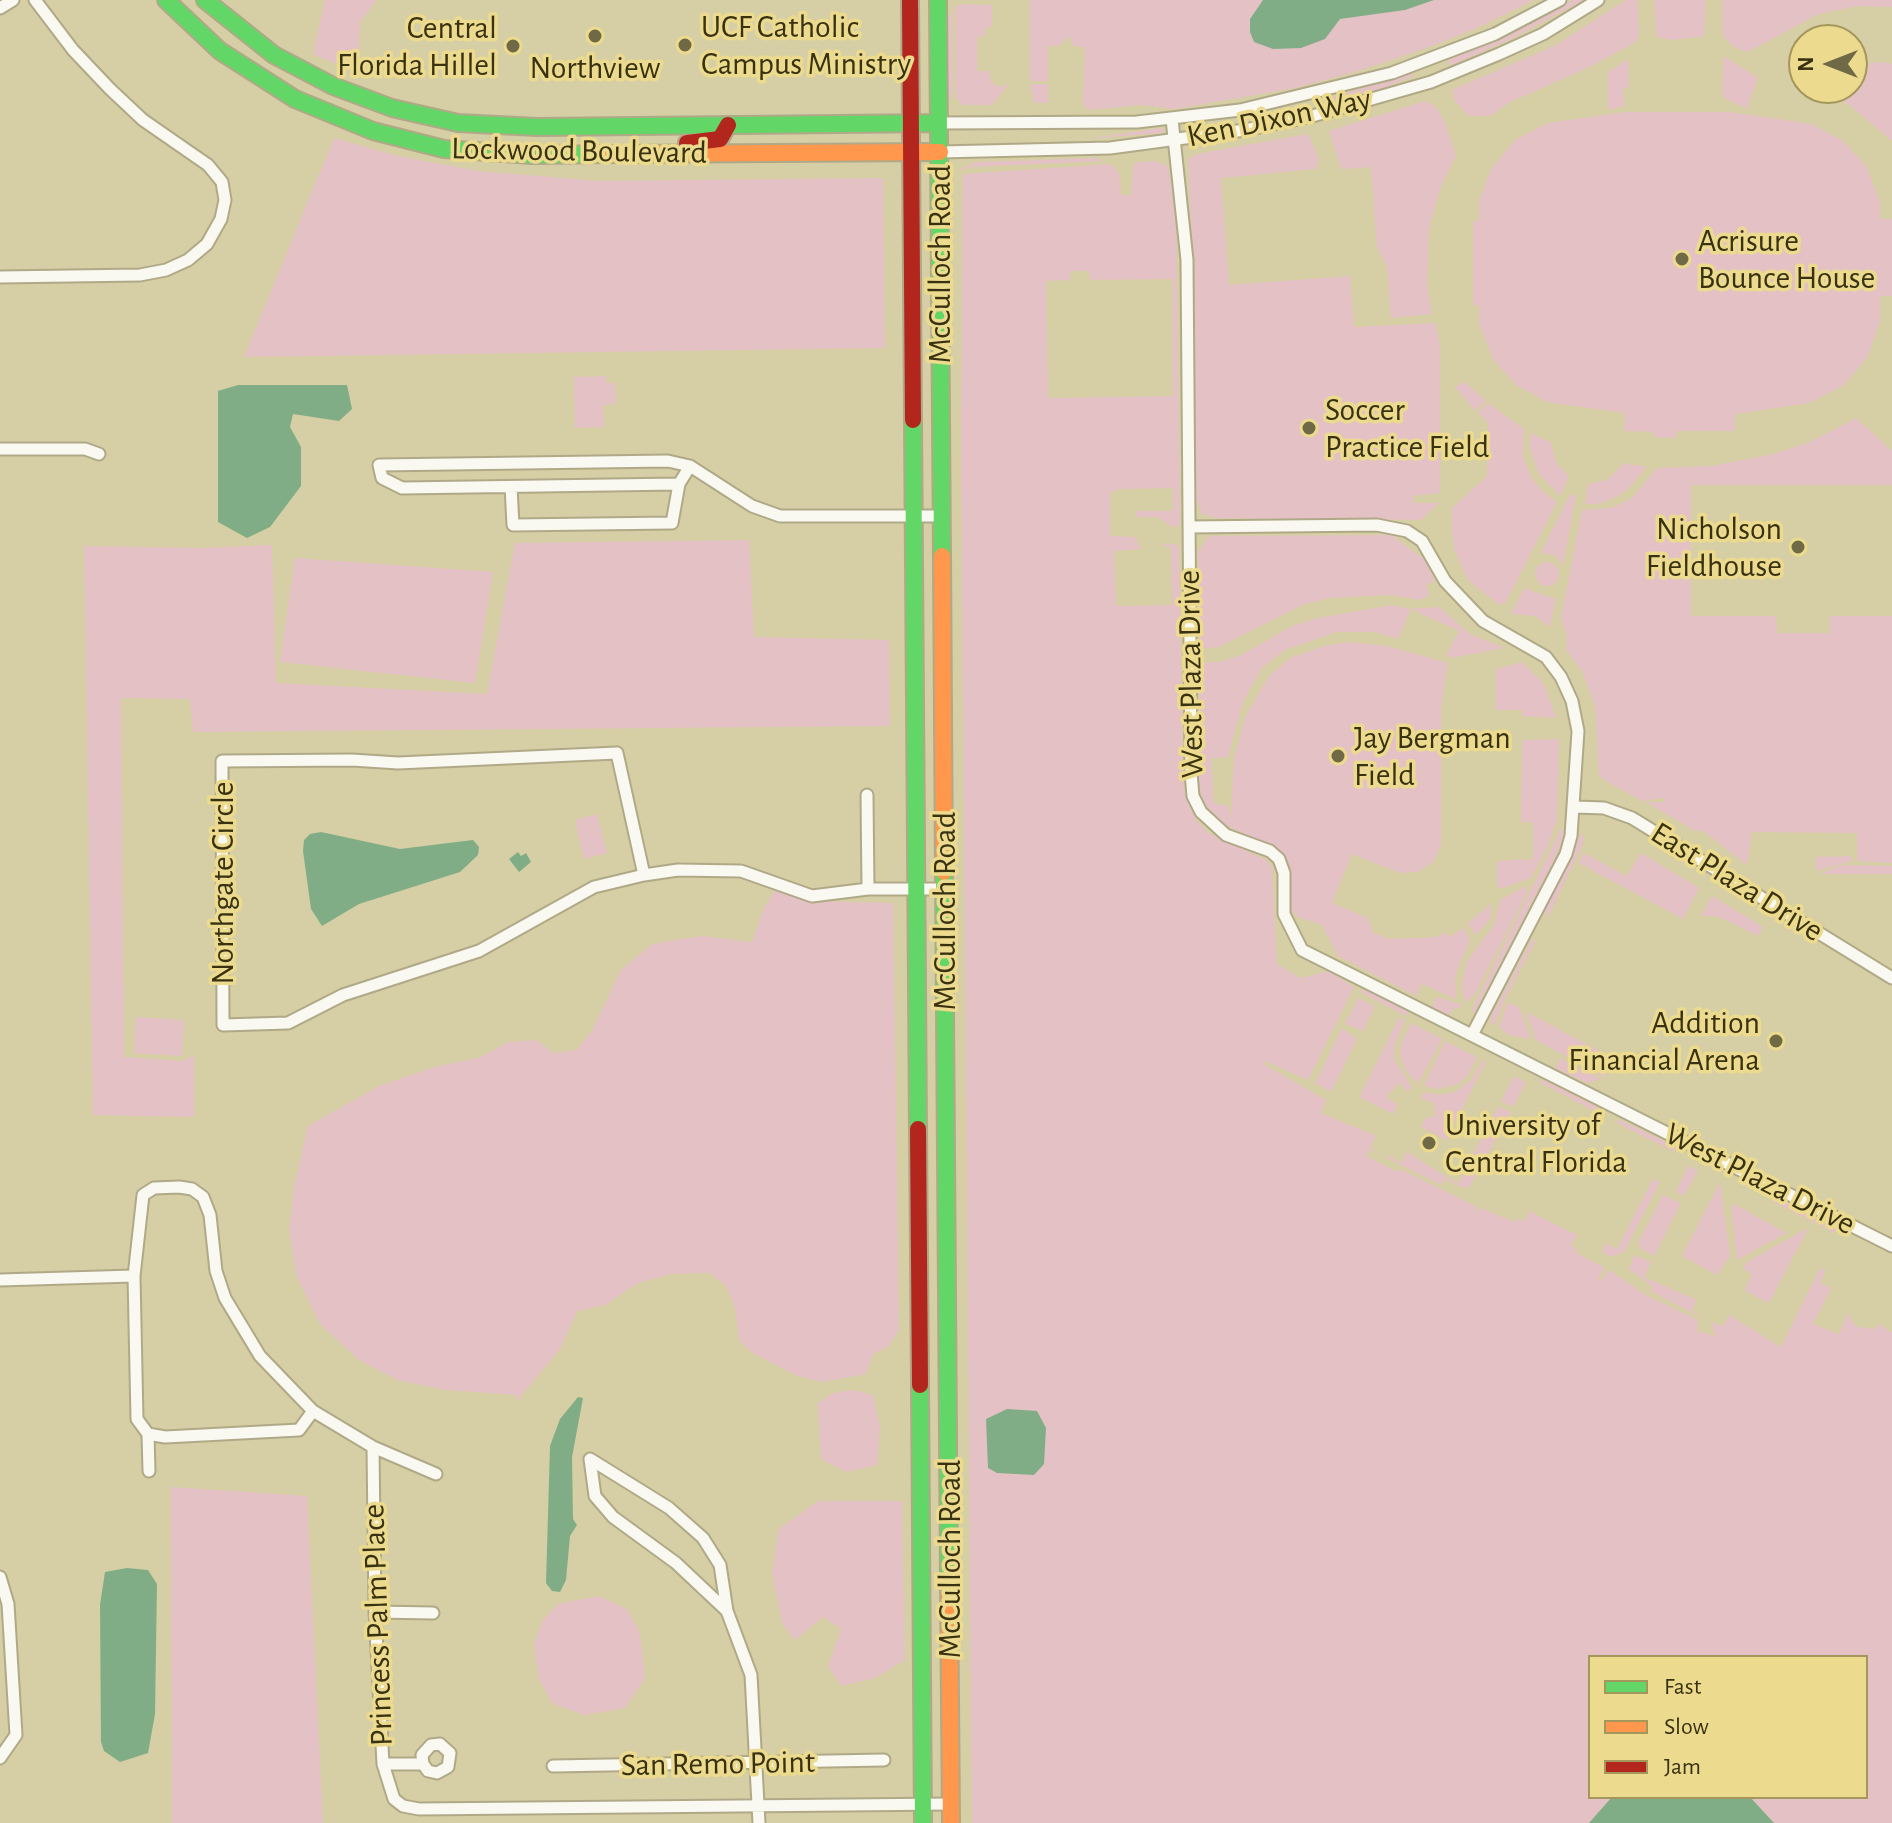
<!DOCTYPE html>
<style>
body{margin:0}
#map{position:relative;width:1892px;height:1823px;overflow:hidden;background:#d6cea4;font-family:"Alegreya Sans",sans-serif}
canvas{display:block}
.legend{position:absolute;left:1588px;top:1655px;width:280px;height:144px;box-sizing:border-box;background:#ecdb8e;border:2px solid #a4975c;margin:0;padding:10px 14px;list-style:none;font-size:24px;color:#393212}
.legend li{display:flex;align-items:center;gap:16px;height:40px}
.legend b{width:40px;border:2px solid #a4975c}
.north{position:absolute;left:1788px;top:24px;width:80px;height:80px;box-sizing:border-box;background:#ecdb8e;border:2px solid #a4975c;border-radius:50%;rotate:270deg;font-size:22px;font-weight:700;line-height:32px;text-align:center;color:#393212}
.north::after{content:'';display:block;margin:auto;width:28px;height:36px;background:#706945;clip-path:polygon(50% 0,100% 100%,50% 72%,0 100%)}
</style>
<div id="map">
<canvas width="1892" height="1823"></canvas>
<ul class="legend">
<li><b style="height:10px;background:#63d668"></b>Fast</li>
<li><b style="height:10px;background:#ff974d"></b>Slow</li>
<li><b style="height:10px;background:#b3261e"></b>Jam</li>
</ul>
<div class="north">N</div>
</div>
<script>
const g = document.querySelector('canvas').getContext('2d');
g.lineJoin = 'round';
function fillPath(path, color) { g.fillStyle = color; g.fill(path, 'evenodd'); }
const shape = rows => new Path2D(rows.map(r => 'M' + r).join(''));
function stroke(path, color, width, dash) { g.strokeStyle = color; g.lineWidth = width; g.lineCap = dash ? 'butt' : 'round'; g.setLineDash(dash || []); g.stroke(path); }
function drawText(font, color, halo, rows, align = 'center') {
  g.font = font + ' "Alegreya Sans",sans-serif'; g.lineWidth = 7; g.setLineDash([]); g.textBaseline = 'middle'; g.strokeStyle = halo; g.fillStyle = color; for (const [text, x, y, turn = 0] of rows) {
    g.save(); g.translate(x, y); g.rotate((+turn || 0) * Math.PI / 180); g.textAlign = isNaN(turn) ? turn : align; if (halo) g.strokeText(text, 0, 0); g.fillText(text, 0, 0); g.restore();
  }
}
const green = shape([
 [325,0,377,0,360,22,358,73,313,54],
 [1030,0,1534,0,1475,29,1424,49,1358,71,1295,88,1175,109,1141,105,1089,110,1083,105,1085,47,1073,46,1069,36,1059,46,1048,46,1048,81,1030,81],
 [1572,0,1584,0,1509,40,1452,65,1448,63,1450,58,1548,15],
 [1626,0,1637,0,1638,5,1639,36,1636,42,1590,67,1510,102,1490,116,1469,116,1455,101,1452,90,1556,45],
 [1654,0,1706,0,1704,36,1673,40,1657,37],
 [1722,0,1892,0,1892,7,1857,6,1819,14,1748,52,1736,48,1723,37],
 [961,4,992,5,992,27,985,28,985,36,977,37,977,71,989,71,991,82,999,87,1009,84,992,105,963,105,956,98,955,7],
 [952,9,953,83,952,101,947,90,946,52,950,33,946,24],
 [1724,56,1758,78,1747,109,1722,97],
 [1628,59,1629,88,1623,89,1624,106,1608,110,1608,72],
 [1883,62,1892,64,1892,141,1848,104,1813,88,1852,88,1852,65],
 [1408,73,1415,75,1377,91,1332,104,1328,101,1330,98],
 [1030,84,1048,84,1048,103,1034,103],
 [1425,101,1436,107,1445,122,1456,156,1441,186,1429,229,1427,286,1432,314,1391,318,1387,266,1377,248,1371,167,1341,169,1329,131],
 [1625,112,1730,112,1812,124,1843,141,1867,167,1880,203,1880,219,1892,219,1892,296,1880,296,1880,322,1867,358,1844,385,1810,403,1735,414,1735,431,1677,431,1676,438,1654,437,1653,432,1624,431,1625,413,1547,402,1516,385,1493,359,1479,324,1479,305,1473,305,1473,221,1479,221,1479,202,1491,169,1515,140,1548,123],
 [1161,128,1165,130,1161,133,1085,139],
 [1308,134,1319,159,1316,169,1221,178,1229,285,1350,276,1354,327,1435,323,1440,345,1440,493,1413,496,1414,503,1439,503,1421,520,1219,518,1202,514,1196,498,1194,281,1188,159,1197,154],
 [334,138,398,156,478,171,599,181,883,178,885,348,244,357],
 [1096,158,1105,161,972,167,957,171,976,162],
 [1155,161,1168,166,1176,217,1180,525,1172,527,1157,517,1136,517,1135,511,1173,511,1173,488,1119,489,1110,493,1110,536,1135,537,1141,549,1114,551,1116,606,1172,605,1171,548,1158,543,1179,545,1183,785,1187,801,1196,820,1209,833,1266,860,1272,867,1277,964,1300,978,1329,971,1354,987,1308,1080,1264,1061,1265,1065,1326,1100,1321,1113,1376,1136,1370,1147,1382,1155,1369,1149,1366,1156,1397,1172,1400,1169,1477,1207,1477,1214,1481,1208,1515,1222,1517,1219,1525,1221,1529,1211,1577,1235,1571,1245,1578,1250,1576,1253,1605,1268,1598,1279,1601,1280,1609,1270,1646,1295,1698,1320,1697,1331,1715,1336,1711,1322,1723,1326,1729,1315,1781,1347,1820,1268,1826,1271,1820,1283,1831,1288,1813,1324,1839,1334,1848,1313,1856,1327,1875,1329,1878,1324,1892,1332,1892,1823,1774,1823,1750,1797,1866,1797,1866,1657,1590,1657,1590,1797,1612,1797,1589,1823,972,1823,961,448,963,174,1111,164,1119,173,1121,195,1131,195,1133,167,1136,162],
 [1070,271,1089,271,1090,280,1172,279,1173,396,1048,398,1046,281,1070,280],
 [606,376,606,383,615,383,616,404,603,405,604,427,575,428,574,377],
 [1465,382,1486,401,1475,411,1455,387],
 [1488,403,1524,429,1523,456,1531,477,1543,492,1557,502,1506,602,1499,605,1468,580,1455,552,1452,533,1452,508,1487,476,1488,423,1478,413],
 [1856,418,1892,451,1892,485,1691,485,1691,616,1776,616,1777,633,1830,633,1830,616,1892,616,1892,863,1857,861,1857,833,1752,832,1747,865,1703,831,1695,831,1646,802,1665,802,1665,798,1642,801,1599,777,1595,705,1582,671,1566,650,1567,636,1561,618,1582,510,1610,508,1631,499,1657,468,1711,466,1770,455,1807,443],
 [1530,433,1551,442,1556,463,1569,476,1560,496,1539,474,1530,449],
 [1624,463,1647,467,1629,488,1618,496,1599,504,1585,504,1588,484,1607,480],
 [1570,494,1576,496,1563,565,1556,556,1541,553],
 [1391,535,1424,559,1435,581,1426,585,1430,595,1420,600,1391,595,1330,598,1305,604,1219,647,1200,649,1198,551,1210,536],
 [749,540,754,637,889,640,890,726,193,732,190,699,121,698,124,1057,182,1061,194,1056,194,1117,93,1115,84,546,200,548,272,545,276,683,487,694,515,543],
 [295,558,493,572,475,683,280,662],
 '1535 574a12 12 0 1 1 24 0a12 12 0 1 1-24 0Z',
 [1524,588,1556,599,1550,627,1535,616,1511,614],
 [1392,605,1410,609,1439,607,1470,634,1504,648,1451,658,1446,655,1459,631,1411,609,1398,639,1375,632,1337,632,1285,650,1262,668,1253,684,1243,702,1228,757,1211,758,1214,803,1228,806,1231,818,1234,758,1245,717,1269,676,1290,658,1324,646,1348,642,1387,646,1448,663,1441,707,1441,845,1434,861,1418,872,1400,873,1352,854,1332,903,1368,918,1373,933,1390,939,1437,937,1445,932,1449,937,1464,928,1470,941,1455,975,1456,999,1422,984,1416,996,1338,956,1322,925,1298,917,1292,911,1291,870,1282,851,1219,822,1208,811,1199,790,1199,663,1219,662,1241,655,1292,626,1318,618],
 [1522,662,1544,684,1556,718,1522,716,1522,710,1496,710,1496,669],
 [1559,739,1557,820,1548,846,1531,878,1501,889,1497,886,1497,861,1533,859,1533,822,1521,822,1522,740],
 [597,814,607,853,584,859,575,820],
 [1561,829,1565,830,1556,856,1474,1013,1471,1011],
 [1581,834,1584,836,1583,844,1547,919,1545,910],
 [1583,853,1627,876,1641,853,1699,888,1683,919,1579,863],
 [1852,856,1852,861,1816,871,1816,857],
 [1841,865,1892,866,1892,874,1820,874],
 [1526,886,1527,893,1475,994,1466,1003,1461,988,1467,961,1494,925,1500,900],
 [775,890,809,901,893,903,899,1330,889,1346,873,1354,866,1374,821,1382,795,1375,751,1352,739,1340,735,1307,726,1286,710,1273,671,1274,638,1283,605,1305,577,1311,560,1349,516,1402,516,1395,446,1390,397,1380,359,1360,320,1324,297,1277,289,1231,294,1187,308,1126,379,1086,438,1066,479,1058,508,1042,536,1040,554,1053,577,1050,593,1029,621,970,652,944,701,936,752,942,764,908],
 [1712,896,1763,927,1758,936,1717,916,1701,916],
 [1492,903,1490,920,1475,935,1468,923],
 [1537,938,1505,999,1495,1025,1490,1022,1493,1013,1531,941],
 [1364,989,1408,1011,1406,1016,1360,992],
 [1437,997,1460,1004,1461,1007,1453,1009,1449,1015,1432,1007],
 [1358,998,1375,1006,1363,1031,1345,1024],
 [1508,1002,1519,1007,1531,1039,1508,1035,1499,1027],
 [1526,1012,1613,1058,1604,1077,1536,1040],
 [136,1017,184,1020,182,1056,134,1053],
 [1399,1018,1405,1020,1394,1048,1395,1061,1412,1087,1408,1092,1399,1083,1386,1097,1398,1105,1393,1114,1359,1097],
 [1411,1023,1442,1039,1418,1084,1406,1071,1400,1056,1401,1044],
 [1342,1028,1357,1039,1331,1092,1315,1083],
 [1445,1041,1477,1057,1468,1075,1458,1084,1438,1089,1427,1087,1424,1085],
 [1560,1058,1601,1079,1587,1083,1555,1068],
 [1483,1060,1486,1062,1446,1140,1421,1127,1427,1117,1435,1117,1434,1103,1421,1098,1424,1092,1440,1095,1457,1091,1472,1079],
 [1514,1076,1526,1082,1515,1104,1510,1106,1501,1101],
 [1543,1080,1597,1107,1600,1114,1539,1082],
 [1498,1107,1511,1112,1469,1188,1459,1186,1444,1179,1441,1185,1387,1158,1388,1155,1401,1163,1407,1152,1458,1184],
 [1620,1120,1675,1146,1675,1152,1615,1122],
 [1688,1166,1698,1170,1684,1196,1676,1192],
 [1653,1179,1660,1182,1624,1252,1611,1257,1602,1251,1606,1243,1617,1249],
 [1720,1182,1730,1256,1717,1275,1682,1256],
 [1663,1195,1681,1203,1654,1256,1641,1249,1638,1243],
 [1777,1197,1836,1229,1835,1233,1771,1201],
 [1734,1204,1785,1232,1786,1233,1737,1260,1731,1207],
 [1808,1228,1769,1303,1744,1290,1752,1275,1743,1268,1745,1263],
 [1634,1255,1651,1262,1644,1277,1697,1300,1692,1310,1703,1318,1650,1291,1653,1287,1629,1269],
 [853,1390,873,1395,880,1427,877,1465,846,1472,821,1459,818,1403,833,1393],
 [171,1487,307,1496,323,1823,172,1823],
 [818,1501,902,1501,905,1660,875,1678,841,1686,828,1666,841,1629,823,1617,795,1640,782,1624,772,1573,779,1529],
 [599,1596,627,1609,640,1633,645,1678,625,1708,584,1715,552,1703,539,1679,534,1645,542,1621,558,1604]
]);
const water = shape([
 [1263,0,1434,0,1405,10,1340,19,1325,39,1301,48,1273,49,1254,42,1250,32,1250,19],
 [238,385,347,385,352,409,339,421,293,414,290,427,301,447,301,486,270,527,247,538,218,522,218,391],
 [321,832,400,849,473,840,479,847,478,855,460,872,359,904,322,926,311,909,303,851,304,840,310,834],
 [518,852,521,856,526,853,531,862,519,872,509,859],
 [578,1397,583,1398,572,1457,573,1519,577,1525,570,1536,566,1580,560,1592,552,1591,546,1583,550,1446,560,1419],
 [1007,1409,1037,1411,1046,1428,1044,1464,1034,1475,997,1473,988,1468,986,1419],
 [127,1568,148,1570,157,1584,155,1714,148,1753,120,1762,104,1751,101,1742,100,1605,105,1572],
 [1612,1797,1750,1797,1774,1823,1589,1823]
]);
const street = shape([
 [0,8,13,0],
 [1172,119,1187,260,1191,773,1193,796,1201,812,1226,835,1270,851,1279,859,1284,873,1284,914,1302,950,1892,1246],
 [939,123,1137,122,1240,110,1392,73,1495,34,1560,0],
 [940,152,1110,148,1245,130,1309,117,1431,82,1499,54,1543,34,1598,0],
 [0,277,140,275,166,270,188,260,207,244,221,219,225,200,222,182,208,165,143,120,110,89,73,50,35,0],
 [0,449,85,449,99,454],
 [690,466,679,484,402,488,382,478,379,465,668,461,690,466,752,506,780,516,942,516],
 [511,487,513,525,672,523,679,484],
 [1189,527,1377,525,1407,531,1422,541,1445,581,1483,621,1546,657,1561,677,1572,701,1578,731,1571,836,1566,854,1472,1035],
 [617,753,644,875,594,887,479,951,343,995,288,1023,223,1025,222,761,352,760,398,763,617,753],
 [867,795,868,889],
 [1575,807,1604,808,1632,818,1892,978],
 [644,875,678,870,741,871,812,896,868,889,945,889],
 [0,1280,134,1276],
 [148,1434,137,1419,134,1276,143,1195,154,1188,179,1187,192,1189,203,1197,210,1215,216,1271,225,1298,260,1356,313,1411,373,1447,436,1474],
 [373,1447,375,1612,383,1764,423,1764,428,1771,437,1773,448,1767,450,1753,440,1744,431,1745,422,1755,423,1764],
 [149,1471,148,1434,165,1437,299,1430,313,1411],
 [0,1577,8,1604,16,1735,0,1758],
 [727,1611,676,1563,613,1517,595,1496,590,1459,669,1508,703,1538,720,1565,727,1611,751,1675,759,1823],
 [375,1612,433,1613],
 [383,1764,394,1799,403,1806,419,1809,951,1804],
 [553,1766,884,1760]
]);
const fast = shape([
 [166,0,220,51,295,99,373,131,444,149,532,155,609,154],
 [205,0,274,55,333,86,392,108,458,123,537,127,939,123],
 [938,0,942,556],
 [913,420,918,1129],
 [944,872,949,1578],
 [920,1385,923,1823]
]);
const slow = shape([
 [609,154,940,152],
 [942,556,944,872],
 [949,1578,951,1823]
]);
const jam = shape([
 [910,0,913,420],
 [687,143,720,139,728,125],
 [918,1129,920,1385]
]);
const markers = [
 [595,36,8,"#706945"],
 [685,45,8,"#706945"],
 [513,46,8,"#706945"],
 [1682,259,8,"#706945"],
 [1309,428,8,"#706945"],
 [1798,547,8,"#706945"],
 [1338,756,8,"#706945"],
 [1776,1041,8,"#706945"],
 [1429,1143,8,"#706945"]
];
const poiNames = [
 ["UCF Catholic",701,27],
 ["Campus Ministry",701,64],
 ["Central",497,28,"right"],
 ["Florida Hillel",497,65,"right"],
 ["Northview",595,68,"center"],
 ["Acrisure",1698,241],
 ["Bounce House",1698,278],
 ["Soccer",1325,410],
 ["Practice Field",1325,447],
 ["Nicholson",1782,529,"right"],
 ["Fieldhouse",1782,566,"right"],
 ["Jay Bergman",1354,738],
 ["Field",1354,775],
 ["Addition",1760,1023,"right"],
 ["Financial Arena",1760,1060,"right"],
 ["University of",1445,1125],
 ["Central Florida",1445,1162]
];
const streetNames = [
 ["Ken Dixon Way",1279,118,-12],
 ["Lockwood Boulevard",579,151,1],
 ["McCulloch Road",940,264,-90],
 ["West Plaza Drive",1191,674,-91],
 ["East Plaza Drive",1737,882,32],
 ["Northgate Circle",223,883,-90],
 ["McCulloch Road",945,911,-90],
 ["West Plaza Drive",1760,1179,27],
 ["McCulloch Road",950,1559,-90],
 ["Princess Palm Place",378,1625,-92],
 ["San Remo Point",718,1764,-1]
];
fillPath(green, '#e4c1c4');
fillPath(water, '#81ad86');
stroke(street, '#b0a987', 15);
stroke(fast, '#b0a987', 20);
stroke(slow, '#b0a987', 20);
stroke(jam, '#b0a987', 20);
stroke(street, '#f9f8f1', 11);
stroke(fast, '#63d668', 16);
stroke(slow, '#ff974d', 16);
stroke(jam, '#b3261e', 16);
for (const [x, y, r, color] of markers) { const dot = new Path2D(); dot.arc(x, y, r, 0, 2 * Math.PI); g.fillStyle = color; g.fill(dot); stroke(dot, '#ecdb8e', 3); }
drawText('32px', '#393212', '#ecdb8e', poiNames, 'left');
drawText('32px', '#393212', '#ecdb8e', streetNames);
</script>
